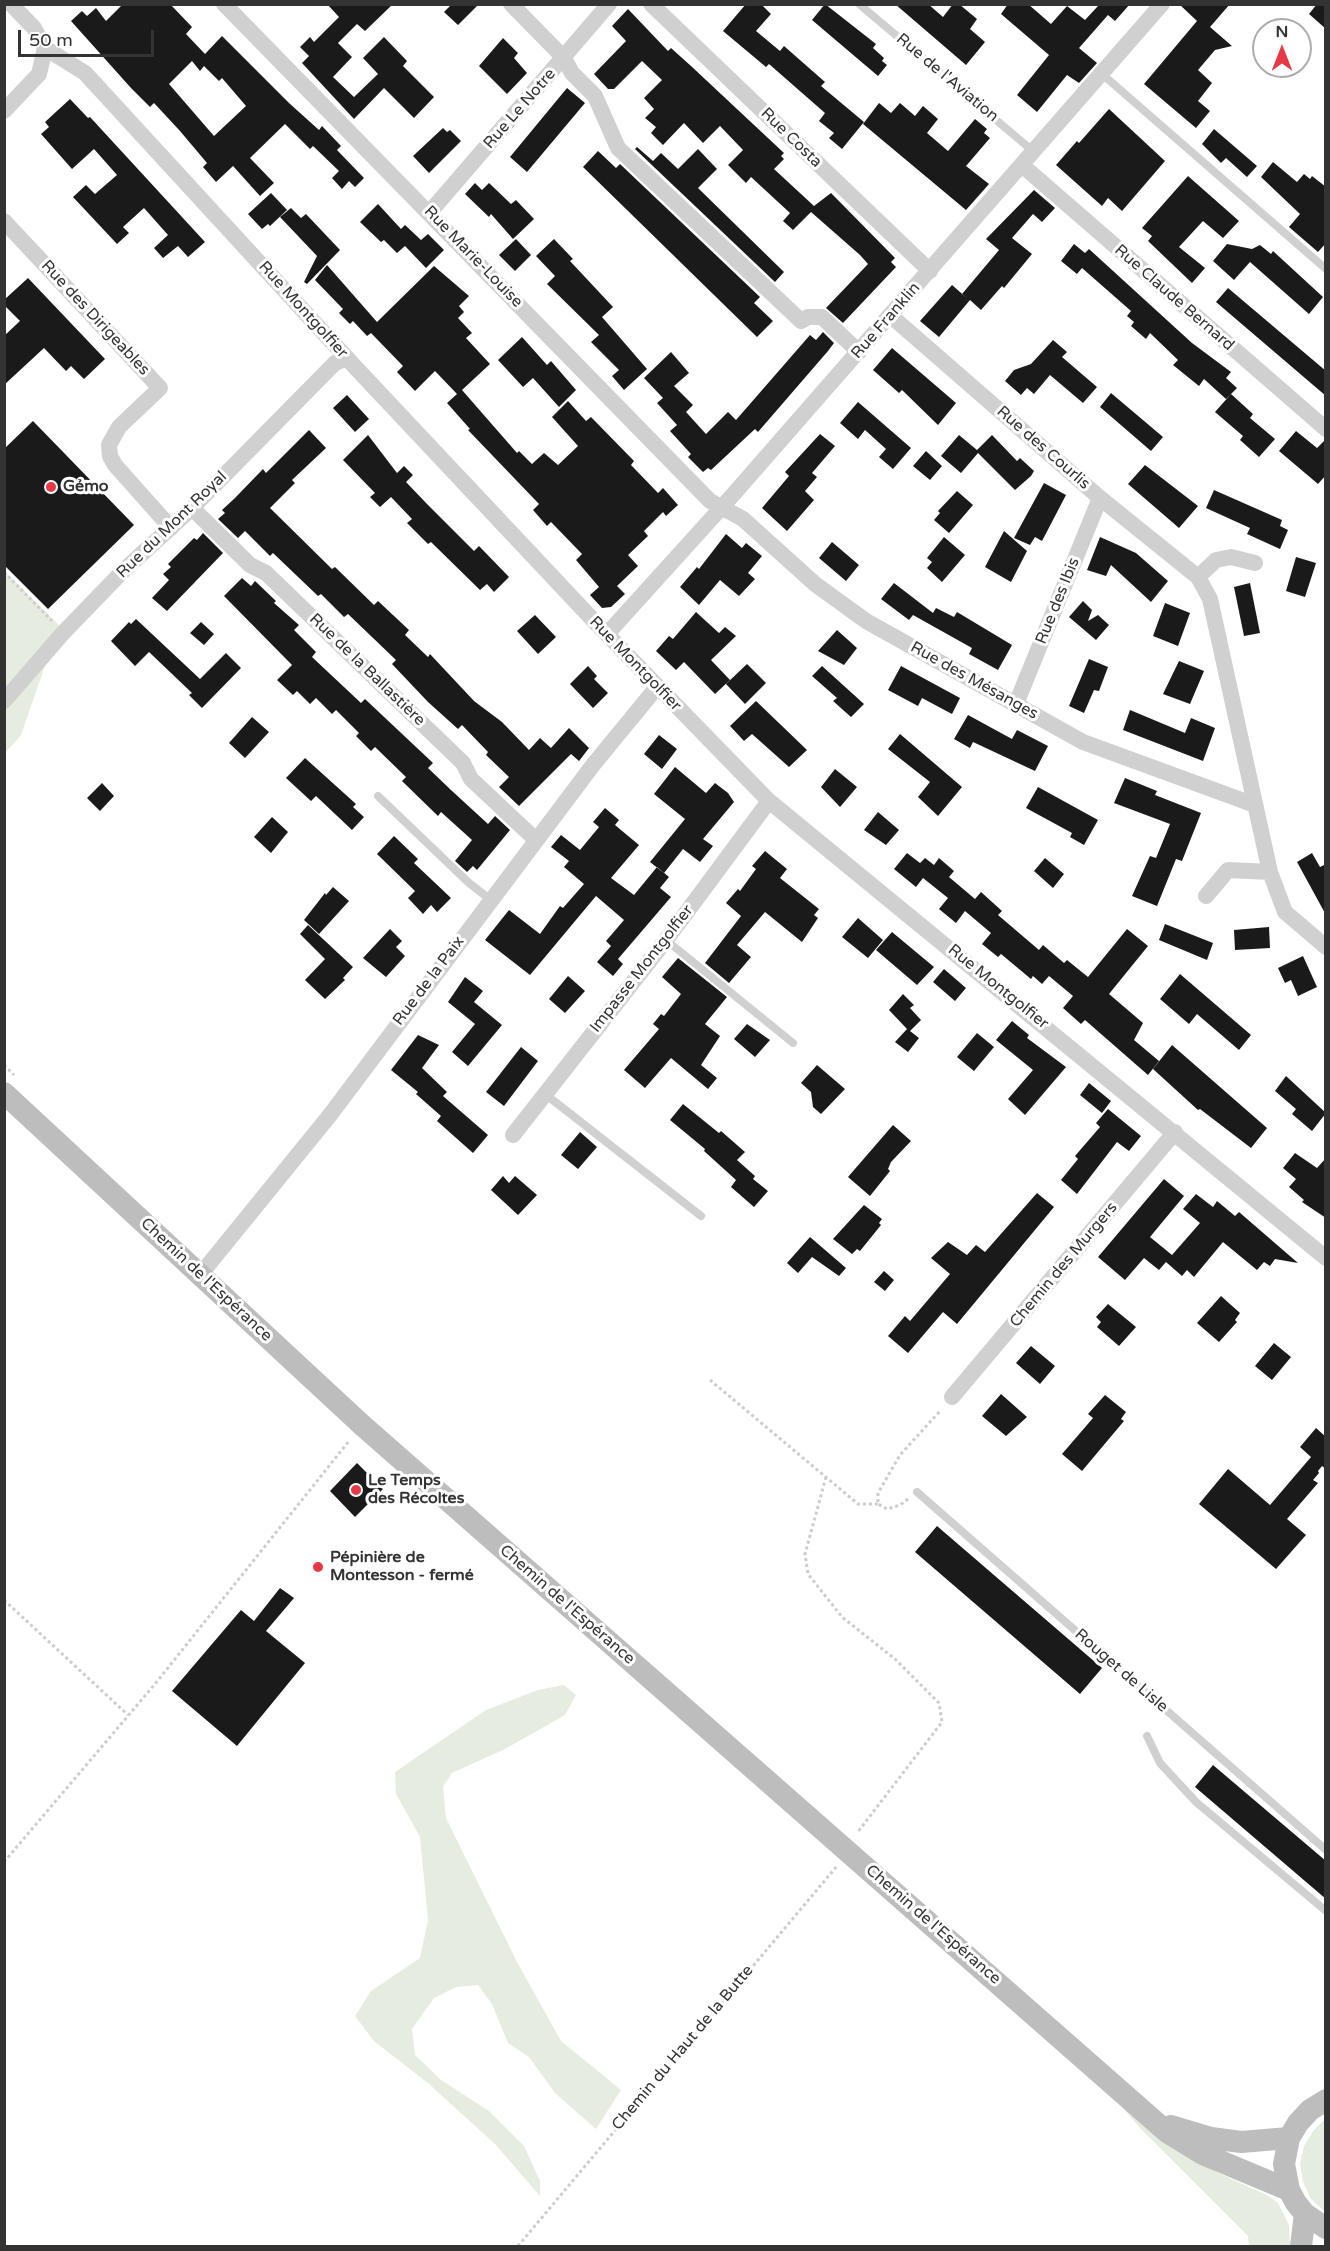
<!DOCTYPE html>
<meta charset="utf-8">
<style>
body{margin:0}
#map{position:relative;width:1330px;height:2251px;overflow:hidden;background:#fff;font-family:"Varela Round",sans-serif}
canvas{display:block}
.frame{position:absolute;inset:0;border:6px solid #333;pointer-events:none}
.north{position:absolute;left:1252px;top:18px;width:60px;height:60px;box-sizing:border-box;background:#fff;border:2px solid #adadad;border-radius:50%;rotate:0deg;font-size:16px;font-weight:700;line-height:24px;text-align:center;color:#333}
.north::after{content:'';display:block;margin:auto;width:21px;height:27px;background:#e63946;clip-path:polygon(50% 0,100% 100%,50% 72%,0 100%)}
.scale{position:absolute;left:18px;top:30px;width:136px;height:27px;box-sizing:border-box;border:3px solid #333;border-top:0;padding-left:8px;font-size:18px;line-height:21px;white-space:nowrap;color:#333;-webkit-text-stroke:4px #fff;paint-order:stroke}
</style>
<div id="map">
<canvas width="1330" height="2251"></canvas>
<div class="frame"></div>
<div class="north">N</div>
<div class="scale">50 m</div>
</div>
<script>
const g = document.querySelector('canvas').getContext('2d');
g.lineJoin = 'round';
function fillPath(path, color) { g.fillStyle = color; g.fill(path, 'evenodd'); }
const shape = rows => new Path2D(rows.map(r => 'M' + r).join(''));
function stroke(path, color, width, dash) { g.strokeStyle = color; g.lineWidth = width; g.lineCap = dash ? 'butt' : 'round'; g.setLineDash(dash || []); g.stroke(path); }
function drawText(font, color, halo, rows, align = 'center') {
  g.font = font + ' "Varela Round",sans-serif'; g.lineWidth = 6; g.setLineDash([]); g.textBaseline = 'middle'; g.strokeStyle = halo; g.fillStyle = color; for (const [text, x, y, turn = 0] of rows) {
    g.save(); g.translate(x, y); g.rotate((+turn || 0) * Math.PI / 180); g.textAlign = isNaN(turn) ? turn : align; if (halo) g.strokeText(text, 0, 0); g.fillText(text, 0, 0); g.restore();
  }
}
const green = shape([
 [4,571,59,625,21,735,5,753],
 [564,1685,576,1695,565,1715,505,1749,452,1773,443,1787,446,1818,517,1962,561,2041,621,2090,596,2129,555,2093,529,2057,508,2043,492,2004,478,1985,456,1987,434,1998,412,2029,415,2055,441,2080,489,2111,524,2146,540,2181,540,2196,495,2144,429,2084,374,2041,355,2016,371,1991,420,1958,428,1920,420,1837,396,1794,395,1772,486,1710,538,1690],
 [1113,2096,1149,2126,1218,2173,1267,2195,1278,2203,1289,2225,1290,2246,1249,2246,1248,2236,1139,2127],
 [1325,2119,1325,2212,1311,2199,1303,2182,1300,2163,1304,2146,1313,2131]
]);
const building = shape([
 [123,4,170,4,192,27,186,34,205,54,222,36,289,103,319,130,322,126,341,146,337,150,364,178,355,187,349,181,342,189,332,178,339,171,313,146,310,149,285,124,250,158,274,183,260,196,233,166,216,182,203,167,207,163,180,131,154,103,150,107,131,88,71,21,82,11,87,16,96,8,106,21],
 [192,61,200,71,204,66,219,81,222,78,246,106,214,136,169,84],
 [327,4,393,4,365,31,357,24,338,43,352,57,333,77,354,97,378,74,363,58,384,37,407,61,403,66,434,97,414,118,384,88,354,119,302,63,309,56,300,47,310,37,314,42,339,17],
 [452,4,479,4,458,25,444,12],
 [746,4,761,4,771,14,756,31,780,51,784,46,825,82,821,86,864,122,842,149,829,138,834,133,819,121,825,113,769,64,766,67,723,31],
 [825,4,876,44,873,48,884,58,882,61,887,65,878,76,812,20],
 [895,4,928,4,943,17,953,4,959,4,977,19,970,29,985,42,966,65],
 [1008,4,1028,4,1051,24,1067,6,1085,20,1098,6,1096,4,1130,4,1115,21,1108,15,1079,48,1097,63,1079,83,1067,75,1037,112,1017,95,1049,55,1001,14],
 [1179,4,1230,4,1210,27,1232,46,1215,50,1198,70,1212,83,1198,101,1210,111,1196,128,1144,84,1197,21],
 [1317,4,1326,4,1326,29,1309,14],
 [628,9,668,51,671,48,691,66,784,153,781,156,784,159,774,169,814,206,831,193,895,258,891,262,896,267,843,323,826,308,868,264,860,255,811,212,793,230,783,221,790,213,751,177,746,183,728,165,743,150,720,126,703,143,684,123,663,145,651,133,656,127,645,118,654,109,644,98,662,80,642,61,614,89,608,89,594,74,626,41,612,26],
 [503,38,518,53,514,58,527,73,507,94,479,66],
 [567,88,585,103,527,172,510,157],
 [70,99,88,118,90,117,205,242,188,257,178,246,163,258,154,248,168,235,144,208,123,227,129,233,117,244,73,197,86,185,95,194,117,175,94,149,72,169,41,134,49,127,45,122],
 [879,103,891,113,900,103,915,116,923,106,938,119,927,133,948,151,975,119,987,129,984,133,990,138,966,166,989,184,966,210,863,124],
 [1109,109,1165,161,1122,211,1108,198,1102,206,1056,165,1077,141,1079,143],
 [443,128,447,132,450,130,461,141,429,173,413,156],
 [1214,129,1257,166,1247,177,1226,158,1221,163,1202,144],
 [637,147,653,161,661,153,678,169,698,149,717,169,698,188,784,272,775,282,635,149],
 [598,151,616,168,620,164,760,297,754,303,773,321,757,337,583,167],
 [1273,162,1297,182,1304,174,1310,179,1312,176,1326,187,1326,243,1318,252,1289,227,1300,214,1261,177],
 [1188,176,1239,221,1223,238,1203,221,1179,247,1205,268,1192,283,1148,241,1152,236,1142,228],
 [475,183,482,190,489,183,511,204,516,200,534,219,513,239,491,214,489,217,465,194],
 [1034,190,1055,208,1042,222,1033,214,1012,238,1032,254,1004,288,1002,286,981,310,970,300,939,337,920,321,952,285,968,299,962,294,999,250,986,239],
 [271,193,287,210,270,226,268,224,262,229,248,214],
 [378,204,401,229,405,225,421,240,428,234,444,250,426,268,405,246,397,253,384,240,381,242,360,222],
 [291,208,301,218,306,214,340,250,307,284,304,282,317,256,280,217],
 [516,239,531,255,515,271,499,255],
 [554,239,573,259,570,261,613,307,602,317,647,369,624,390,612,376,619,370,591,342,599,335,547,284,555,276,536,256],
 [1074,244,1085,253,1089,249,1192,343,1231,372,1226,378,1237,388,1226,399,1204,379,1199,386,1173,365,1178,360,1150,333,1146,339,1131,326,1134,322,1127,316,1131,311,1082,268,1077,274,1061,261],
 [1227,244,1252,249,1260,245,1271,254,1273,251,1323,297,1309,314,1250,262,1234,280,1213,261],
 [327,265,377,322,434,266,469,296,459,306,464,312,458,318,472,333,466,338,490,364,462,390,517,453,519,451,532,464,544,453,558,465,578,446,552,417,568,401,586,421,591,417,634,461,631,465,658,493,663,488,678,505,666,516,663,512,644,531,648,536,628,555,638,566,617,586,625,594,611,607,602,608,590,595,599,587,576,560,582,554,551,522,547,526,533,510,539,504,468,430,470,429,447,403,457,394,435,371,415,391,397,372,403,366,371,333,367,336,353,321,350,324,339,313,343,309,315,280],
 [28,278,105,359,84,379,71,366,66,371,44,348,4,385,4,336,20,321,4,305,4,300],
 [1228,288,1326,371,1326,396,1216,302],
 [823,332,834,343,828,351,758,432,755,429,711,470,708,468,703,472,688,457,691,454,670,431,677,425,657,403,663,398,644,378,671,352,689,373,674,386,693,405,686,412,706,434,728,412,736,420,810,335,816,340],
 [522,337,547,365,551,361,576,390,559,407,533,378,523,387,498,360],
 [1053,340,1067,352,1062,357,1097,387,1083,403,1050,375,1034,394,1027,388,1021,395,1005,381,1014,370,1031,364],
 [892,348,956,403,938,425,902,390,899,393,873,370],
 [1111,393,1163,437,1151,451,1100,407],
 [1231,394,1253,414,1250,418,1275,439,1259,457,1240,440,1243,436,1215,412],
 [347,395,369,419,355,432,333,408],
 [858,402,911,448,893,469,879,457,886,449,865,430,858,439,840,423],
 [33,421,134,525,48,609,4,565,4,449],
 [309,430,326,448,292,480,295,483,270,508,332,569,335,567,374,605,378,601,409,630,405,635,428,657,430,654,474,701,502,722,529,750,540,738,551,748,569,728,589,748,579,761,571,754,519,806,499,787,509,777,486,755,488,752,462,725,458,729,428,702,392,664,396,660,348,614,344,617,321,594,318,596,273,553,270,556,245,531,238,538,218,519,225,513,222,510,235,498,263,469,266,473],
 [1296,431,1317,448,1326,439,1326,475,1318,484,1279,451],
 [820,434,835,446,812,473,817,477,805,491,814,500,787,531,762,508,789,476,785,472],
 [368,435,397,473,404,466,413,475,406,482,427,504,474,551,479,546,509,577,494,592,487,584,480,590,431,542,428,544,407,523,412,519,391,497,380,507,370,497,375,493,343,460],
 [959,435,977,450,992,435,1017,461,1020,458,1034,471,1031,476,1015,490,978,453,961,473,941,456],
 [926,451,942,466,930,480,913,466],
 [1145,465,1198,506,1179,528,1128,484],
 [1044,483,1066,495,1042,541,1035,537,1030,545,1014,538],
 [1214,490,1282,520,1280,526,1288,530,1280,549,1247,534,1250,528,1206,508],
 [957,491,973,505,949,533,934,520,940,513,938,511],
 [1004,531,1027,551,1011,582,985,567],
 [203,533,223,553,167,611,152,598,169,580,163,574,171,567,168,564,194,538,197,540],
 [726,534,742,548,746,543,762,556,748,573,755,579,739,596,720,580,699,605,680,587,697,567,699,569],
 [944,537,965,555,942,582,927,568,932,562,927,558],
 [1100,537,1136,553,1168,581,1151,602,1111,565,1106,576,1087,570],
 [832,542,859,565,846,581,819,558],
 [1296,557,1316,563,1305,597,1286,591],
 [242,578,251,586,255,581,276,601,274,603,299,625,294,630,316,652,312,657,361,703,365,699,433,763,428,768,451,790,488,824,495,816,510,830,477,870,473,866,467,872,455,861,472,840,441,812,438,816,402,781,406,777,375,747,371,751,356,736,359,733,336,710,332,714,316,698,310,704,297,691,293,695,277,680,292,665,224,596],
 [894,583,933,613,936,608,954,617,957,612,1012,645,998,670,969,654,972,648,913,615,909,620,881,599],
 [1250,583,1260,633,1244,636,1234,587],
 [1083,601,1092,610,1088,621,1098,615,1109,625,1096,640,1069,617],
 [1165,603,1190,613,1178,646,1153,636],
 [696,612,719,633,725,627,736,636,711,660,730,680,715,694,684,662,676,670,656,651,669,636,673,639],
 [535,615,556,637,538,654,517,631],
 [136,619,200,679,226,653,241,668,202,708,189,695,192,693,149,652,135,666,111,641,129,622,131,624],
 [201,622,214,634,204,645,190,633],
 [837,630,857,648,844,665,818,651],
 [1089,659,1108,667,1099,691,1094,690,1084,713,1069,706],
 [1179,661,1204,671,1190,704,1163,694],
 [747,664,766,683,745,704,726,684],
 [588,666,597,676,594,679,608,693,593,708,570,684],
 [822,666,864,704,851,717,833,701,837,698,812,676],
 [901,666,960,698,952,714,922,698,918,706,888,690],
 [756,701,807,750,789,767,752,734,744,741,730,726],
 [1130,710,1185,733,1191,718,1215,728,1203,761,1123,730],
 [968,715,1012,739,1017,730,1048,746,1035,771,973,742,970,748,954,739],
 [252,717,269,732,245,758,229,743],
 [900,734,962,787,938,816,918,797,930,782,888,749],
 [659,735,677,749,662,769,644,754],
 [305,758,356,804,353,807,364,817,352,830,316,796,311,801,286,778],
 [675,767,706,793,715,783,728,793,734,802,703,839,713,846,700,862,683,849,664,873,650,862,685,819,654,794],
 [835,769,857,787,840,807,821,787],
 [1125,778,1157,791,1155,795,1201,813,1182,861,1176,859,1157,906,1132,896,1150,856,1156,858,1170,824,1114,803],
 [102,783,114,796,100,811,87,798],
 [1038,787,1098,820,1084,845,1070,837,1072,833,1026,808],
 [605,808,619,820,615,825,639,845,611,878,634,895,657,867,669,877,660,888,671,897,618,959,623,964,613,976,597,962,611,946,606,941,624,920,596,896,530,975,485,940,509,910,540,934,560,906,563,908,584,884,564,867,569,861,551,847,561,835,580,850,599,827,593,822],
 [878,812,899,830,886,845,864,830],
 [272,817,288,832,271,853,254,837],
 [394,836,418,859,414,863,451,898,437,912,431,905,423,914,408,898,415,891,377,854],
 [765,851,787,869,780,878,819,909,814,915,818,918,802,942,765,912,737,945,751,957,729,983,705,963,741,916,726,903,738,889,740,891,756,869,752,866],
 [907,853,920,863,925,858,934,865,939,858,954,871,949,877,975,899,981,892,1002,911,998,915,1039,950,1043,945,1064,963,1067,960,1088,977,1127,929,1148,946,1109,994,1143,1023,1134,1040,1159,1061,1148,1075,1085,1020,1081,1024,1063,1008,1073,996,1049,976,1042,984,1033,976,1031,979,1001,954,998,957,982,944,991,933,965,911,956,923,939,909,948,898,923,878,916,887,894,869],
 [1312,853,1320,867,1326,864,1326,915,1297,862],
 [1045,858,1064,874,1053,888,1034,871],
 [333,887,349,901,319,934,304,920,325,893,326,895],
 [858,918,883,940,868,958,842,937],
 [1165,924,1213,943,1207,960,1159,940],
 [308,925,353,967,343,978,345,980,325,999,305,980,325,959,300,934],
 [1269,927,1270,948,1235,950,1234,930],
 [390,929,402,941,396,947,405,956,386,977,363,958],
 [892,932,934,967,917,985,876,950],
 [1303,956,1317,987,1298,996,1291,980,1285,983,1278,968],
 [678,958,727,997,705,1024,720,1036,701,1065,717,1078,708,1089,671,1058,645,1088,624,1070,659,1029,653,1024,661,1014,664,1016,681,994,662,977],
 [944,969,966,988,955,1001,933,982],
 [1180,974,1251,1035,1239,1050,1197,1014,1189,1024,1160,999],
 [568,976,585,991,565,1013,549,999],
 [465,977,483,991,474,1002,502,1025,468,1066,452,1052,475,1024,448,1002],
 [903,994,914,1005,910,1008,921,1020,910,1031,919,1038,908,1052,895,1042,907,1029,889,1010],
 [1012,1021,1029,1035,1027,1038,1066,1067,1025,1115,1008,1099,1033,1070,996,1040],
 [747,1024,770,1040,755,1057,734,1039],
 [977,1033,994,1047,974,1071,957,1057],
 [418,1035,439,1045,422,1068,447,1092,443,1096,488,1135,473,1153,437,1121,441,1116,416,1094,418,1092,391,1070],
 [1172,1045,1267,1128,1251,1148,1200,1109,1198,1110,1153,1069],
 [521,1047,538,1061,504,1106,486,1092],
 [817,1065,845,1089,821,1114,813,1107,811,1092,801,1083],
 [1286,1076,1326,1113,1312,1131,1292,1114,1296,1109,1275,1091],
 [1089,1083,1111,1101,1102,1113,1080,1095],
 [683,1104,719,1133,721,1131,745,1152,737,1160,755,1176,753,1179,768,1191,754,1207,731,1187,736,1180,704,1151,705,1149,670,1120],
 [1108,1109,1141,1136,1129,1151,1117,1142,1077,1194,1061,1180,1078,1159,1075,1156,1100,1127,1096,1123],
 [893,1125,911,1141,891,1162,888,1169,890,1171,870,1196,848,1177],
 [580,1132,597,1147,578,1169,561,1155],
 [1295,1153,1317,1168,1326,1158,1326,1218,1302,1202,1304,1200,1289,1187,1296,1179,1283,1168],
 [503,1176,509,1183,515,1176,537,1195,518,1215,491,1190],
 [1164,1179,1184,1196,1150,1237,1172,1255,1200,1223,1183,1209,1196,1194,1213,1207,1217,1201,1235,1216,1239,1212,1298,1263,1275,1259,1270,1266,1264,1262,1257,1270,1223,1242,1194,1277,1187,1270,1182,1276,1166,1262,1159,1270,1144,1258,1125,1280,1098,1257],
 [1037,1193,1054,1207,957,1324,943,1312,908,1353,888,1336,905,1316,910,1321,950,1274,931,1258,948,1242,967,1255,976,1245,985,1252],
 [864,1205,882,1219,879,1223,881,1225,860,1251,857,1249,852,1254,833,1239],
 [810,1237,846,1268,839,1276,812,1257,798,1273,787,1263],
 [884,1271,894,1280,885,1291,874,1282],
 [1221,1296,1240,1313,1235,1320,1237,1322,1219,1342,1197,1323],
 [1108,1304,1136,1327,1119,1346,1097,1327,1101,1322,1096,1317],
 [1274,1343,1291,1357,1272,1380,1255,1366],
 [1031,1346,1055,1366,1040,1384,1016,1363],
 [1001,1394,1027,1417,1006,1436,982,1416],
 [1105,1395,1126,1412,1121,1419,1124,1421,1082,1471,1062,1454,1093,1418,1088,1414],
 [1316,1428,1326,1437,1326,1469,1322,1466,1318,1471,1319,1473,1313,1480,1318,1483,1287,1519,1306,1535,1276,1569,1199,1504,1228,1469,1270,1505,1311,1457,1300,1447],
 [357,1463,383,1489,355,1517,330,1491],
 [937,1526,1102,1668,1080,1694,915,1552],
 [280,1588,294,1598,266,1631,305,1663,237,1746,172,1691,241,1610,254,1621],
 [1213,1765,1326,1861,1326,1899,1195,1787]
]);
const path = shape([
 [4,572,52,621],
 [4,1065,14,1075],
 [710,1380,858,1504,878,1504],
 [826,1477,805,1554,808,1574,842,1617,895,1659,939,1703,942,1722,857,1833],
 [908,1499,900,1505,887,1509,878,1504,878,1493,900,1455,941,1410],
 [4,1600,128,1715],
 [4,1862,155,1684,349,1441],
 [518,2246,837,1866]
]);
const lane = shape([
 [859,4,1034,152],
 [1102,74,1326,269],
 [378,796,469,883,491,900],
 [666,940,793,1043],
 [545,1094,701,1216],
 [917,1492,1326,1850],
 [1147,1736,1160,1763,1196,1802,1326,1911]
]);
const street = shape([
 [11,4,34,28,45,48,85,73,356,368,595,622,769,801,1326,1258],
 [224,4,710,501,743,519,815,584,866,621,1083,742,1255,805],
 [511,4,564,58,572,73,595,96,618,148,801,321,808,317,822,317,859,352],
 [651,4,930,271],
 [4,111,39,74,45,48],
 [1023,166,1326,429],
 [430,212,609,4],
 [4,221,160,388,119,427,109,445,110,456,115,465,171,528],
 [891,316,1100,498,1198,577,1210,599,1270,872,1285,912,1326,947],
 [192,508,250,565,266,573,463,763,471,779,536,840],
 [1198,577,1216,560,1231,557,1255,563],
 [607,634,731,497,1162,4],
 [4,701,63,633,122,572,192,508,335,363,347,358],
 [1016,704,1100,498],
 [1206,896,1228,870,1270,872],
 [513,1135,666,940,769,801],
 [200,1275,330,1115,593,765,657,687],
 [952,1397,1175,1132]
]);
const secondary = shape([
 [4,1093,362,1425,1167,2132,1203,2154,1289,2190],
 [1326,2100,1310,2110,1298,2123,1289,2138,1284,2164,1289,2190,1296,2203,1305,2214,1326,2228],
 [1171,2126,1211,2138,1241,2142,1289,2138],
 [1301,2246,1305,2214]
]);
const markers = [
 [51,487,6,"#e63946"],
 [356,1490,6,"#e63946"],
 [318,1567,6,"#e63946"]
];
const streetNames = [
 ["Rue de l'Aviation",947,78,40],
 ["Rue Le Notre",520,109,-49],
 ["Rue Costa",791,138,44],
 ["Rue Marie-Louise",473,257,46],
 ["Rue Claude Bernard",1174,298,41],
 ["Rue Montgolfier",303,310,48],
 ["Rue des Dirigeables",95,318,47],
 ["Rue Franklin",886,321,-49],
 ["Rue des Courlis",1043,448,41],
 ["Rue du Mont Royal",172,525,-44],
 ["Rue des Ibis",1058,601,-68],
 ["Rue Montgolfier",635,664,46],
 ["Rue de la Ballastière",367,670,44],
 ["Rue des Mésanges",974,681,29],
 ["Impasse Montgolfier",642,969,-52],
 ["Rue de la Paix",429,981,-53],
 ["Rue Montgolfier",998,987,39],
 ["Chemin des Murgers",1064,1265,-50],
 ["Chemin de l'Espérance",206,1280,43],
 ["Chemin de l'Espérance",567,1605,41],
 ["Rouget de Lisle",1121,1671,41],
 ["Chemin de l'Espérance",933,1925,41],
 ["Chemin du Haut de la Butte",683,2048,-50]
];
const poiNames = [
 ["Gémo",63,487],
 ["Le Temps",368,1481],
 ["des Récoltes",368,1499],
 ["Pépinière de",330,1558],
 ["Montesson - fermé",330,1576]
];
fillPath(green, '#e6ecdf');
fillPath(building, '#1a1a1a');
stroke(path, '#cdcdcd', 3, [3, 3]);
stroke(lane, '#d0d0d0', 8);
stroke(street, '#d0d0d0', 16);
stroke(secondary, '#bdbdbd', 22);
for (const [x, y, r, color] of markers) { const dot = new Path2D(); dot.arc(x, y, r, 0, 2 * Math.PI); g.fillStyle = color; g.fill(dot); stroke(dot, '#fff', 2); }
drawText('16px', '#333', '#fff', streetNames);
drawText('bold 16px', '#333', '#fff', poiNames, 'left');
</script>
